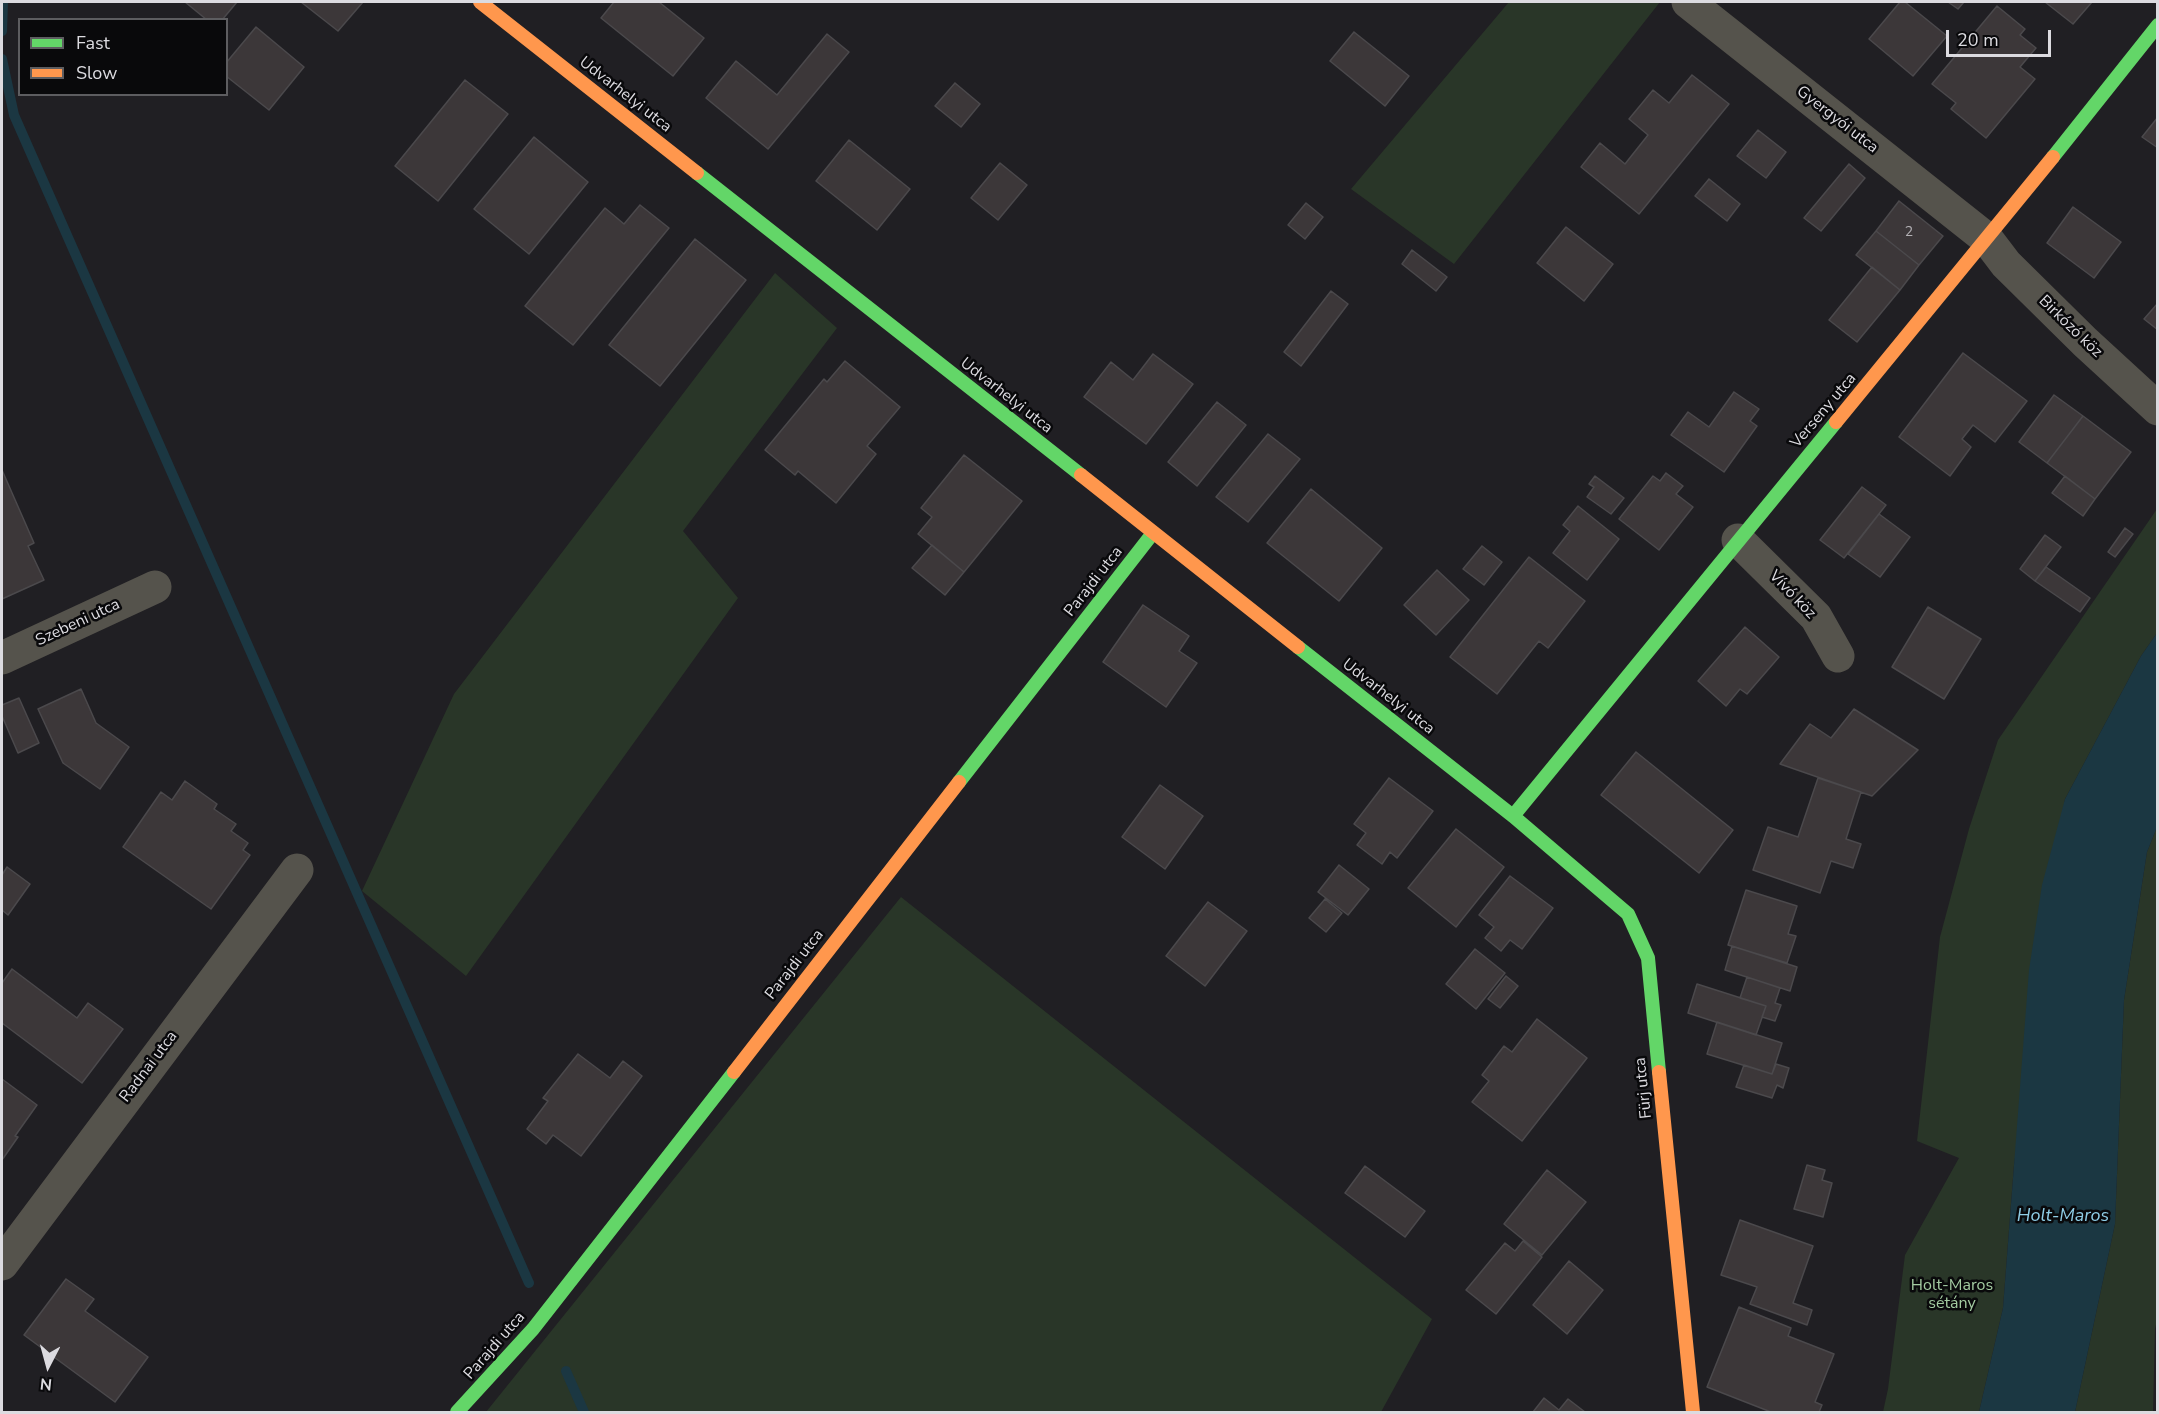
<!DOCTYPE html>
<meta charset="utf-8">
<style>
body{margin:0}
#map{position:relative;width:2159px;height:1414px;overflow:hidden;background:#201f23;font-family:"Nunito Sans",sans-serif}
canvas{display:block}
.frame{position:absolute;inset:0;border:3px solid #dcdbe0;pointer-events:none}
.legend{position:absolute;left:18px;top:18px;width:210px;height:78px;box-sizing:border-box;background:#09090b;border:2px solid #5d5d60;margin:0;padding:8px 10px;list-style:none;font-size:18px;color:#dcdbe0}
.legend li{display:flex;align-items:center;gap:12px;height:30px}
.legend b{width:30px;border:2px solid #5d5d60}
.north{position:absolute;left:18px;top:1336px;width:60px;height:60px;-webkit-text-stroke:4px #09090b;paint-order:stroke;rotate:186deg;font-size:16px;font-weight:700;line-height:24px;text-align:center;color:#dcdbe0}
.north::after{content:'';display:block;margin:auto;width:21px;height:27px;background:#dcdbe0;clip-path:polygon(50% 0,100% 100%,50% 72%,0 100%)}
.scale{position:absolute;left:1946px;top:30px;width:105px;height:27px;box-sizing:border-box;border:3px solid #dcdbe0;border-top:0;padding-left:8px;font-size:18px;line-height:21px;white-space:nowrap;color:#dcdbe0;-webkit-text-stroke:4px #09090b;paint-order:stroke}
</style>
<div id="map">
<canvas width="2159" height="1414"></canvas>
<div class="frame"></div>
<ul class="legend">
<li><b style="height:8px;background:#63d668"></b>Fast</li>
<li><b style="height:8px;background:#ff974d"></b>Slow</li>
</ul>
<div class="north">N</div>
<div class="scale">20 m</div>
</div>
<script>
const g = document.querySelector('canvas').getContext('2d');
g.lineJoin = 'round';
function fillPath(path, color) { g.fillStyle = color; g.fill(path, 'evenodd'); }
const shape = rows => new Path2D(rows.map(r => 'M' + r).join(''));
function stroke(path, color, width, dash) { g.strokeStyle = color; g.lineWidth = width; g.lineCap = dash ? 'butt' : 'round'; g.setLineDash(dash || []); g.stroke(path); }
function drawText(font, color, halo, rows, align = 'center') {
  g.font = font + ' "Nunito Sans",sans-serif'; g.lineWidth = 5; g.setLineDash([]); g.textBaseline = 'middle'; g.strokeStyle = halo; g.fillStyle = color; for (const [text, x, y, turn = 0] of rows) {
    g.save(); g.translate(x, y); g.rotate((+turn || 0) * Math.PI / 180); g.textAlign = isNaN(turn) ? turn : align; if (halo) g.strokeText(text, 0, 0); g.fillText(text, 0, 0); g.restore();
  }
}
const green = shape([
 [1509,2,1660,2,1454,264,1351,189],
 [775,273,837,328,683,531,738,598,466,976,362,891,454,694],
 [2157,509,2157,633,2141,656,2065,799,2014,1165,2003,1308,1979,1412,1883,1412,1888,1389,1905,1255,1959,1158,1917,1141,1940,937,1969,829,1998,740],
 [2157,827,2158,1315,2155,1329,2153,1412,2075,1412,2115,1224,2124,1000,2147,852],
 [901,897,1432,1319,1381,1412,486,1412]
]);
const water = shape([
 [2157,633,2157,827,2147,852,2124,1000,2115,1224,2075,1412,1979,1412,2003,1308,2029,970,2042,885,2065,799,2141,656]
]);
const stream = shape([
 [2,31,3,2],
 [2,59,14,115,529,1283],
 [566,1371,584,1412]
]);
const building = shape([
 [185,2,237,2,222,20,207,20,185,2],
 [301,2,363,2,338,31,301,2],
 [614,2,659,2,704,38,673,76,601,18,614,2],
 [1900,2,1905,2,1947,36,1913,76,1869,39,1900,2],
 [1948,2,1964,2,1958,9,1948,2],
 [2045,2,2092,2,2073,24,2045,2],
 [1997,6,2025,29,2020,35,2036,48,2020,67,2035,79,1986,138,1951,109,1956,103,1932,84,1997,6],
 [256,27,304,67,269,110,226,76,226,63,256,27],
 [1354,32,1409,76,1385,106,1330,61,1354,32],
 [827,34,849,52,768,149,706,98,736,61,777,95,827,34],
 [1692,75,1729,104,1639,214,1581,167,1600,143,1625,164,1648,135,1629,119,1653,90,1669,103,1692,75],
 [465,80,508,114,438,201,395,166,465,80],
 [955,83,980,104,961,127,935,106,955,83],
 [2158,117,2158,148,2142,137,2158,117],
 [1758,130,1786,152,1766,178,1737,156,1758,130],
 [534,137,588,182,529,254,474,209,534,137],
 [849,140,910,189,877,230,816,181,849,140],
 [1000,163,1027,185,998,220,971,198,1000,163],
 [1849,164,1865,178,1821,231,1804,218,1849,164],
 [1709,179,1740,204,1727,221,1695,196,1709,179],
 [1899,201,1943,236,1919,265,1876,231,1899,201],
 [1306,203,1323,217,1305,239,1288,225,1306,203],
 [640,205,669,228,573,345,525,306,605,208,624,224,640,205],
 [2073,207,2121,242,2094,278,2047,243,2073,207],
 [1566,227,1613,264,1584,301,1537,263,1566,227],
 [1876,231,1919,265,1900,290,1856,255,1876,231],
 [695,239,746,280,660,386,609,345,695,239],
 [1412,250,1447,277,1436,291,1402,264,1412,250],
 [1872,267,1900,290,1857,342,1829,320,1872,267],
 [1331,291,1348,304,1301,366,1284,352,1331,291],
 [2158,303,2158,330,2144,319,2158,303],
 [1963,353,2027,401,1995,442,1973,425,1962,439,1971,447,1950,476,1899,437,1963,353],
 [1153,354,1193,384,1146,444,1084,397,1111,362,1133,380,1153,354],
 [845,361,900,407,867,446,876,454,836,503,798,471,795,475,765,450,824,379,827,382,845,361],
 [1734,392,1759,409,1750,421,1757,426,1724,472,1671,435,1688,412,1709,427,1734,392],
 [2054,395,2083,416,2047,463,2019,442,2054,395],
 [1217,402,1246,425,1197,486,1168,462,1217,402],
 [2083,416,2131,452,2095,499,2047,463,2083,416],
 [1268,434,1300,459,1248,522,1216,497,1268,434],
 [964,455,1022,501,964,572,918,534,932,517,921,508,964,455],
 [2,470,34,543,28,546,44,580,2,599,2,470],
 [1666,473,1683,486,1676,494,1693,507,1659,550,1619,519,1653,476,1660,481,1666,473],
 [1595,476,1624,498,1611,514,1587,497,1594,487,1589,484,1595,476],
 [2065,476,2095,499,2083,516,2052,493,2065,476],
 [1862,487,1886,505,1844,558,1820,540,1862,487],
 [1311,489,1382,548,1339,601,1267,543,1311,489],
 [1578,506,1619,539,1587,580,1553,553,1570,531,1563,525,1578,506],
 [1879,514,1910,537,1880,577,1848,554,1879,514],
 [2125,528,2133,534,2115,557,2108,552,2125,528],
 [2045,535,2061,547,2035,581,2020,569,2045,535],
 [932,545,964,572,945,595,912,568,932,545],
 [1482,546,1502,562,1484,585,1463,569,1482,546],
 [1529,557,1585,601,1548,648,1539,641,1497,694,1450,657,1529,557],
 [2046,567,2090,598,2080,612,2035,581,2046,567],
 [1437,570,1469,600,1436,635,1404,605,1437,570],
 [1143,605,1189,636,1179,651,1197,663,1166,707,1103,662,1143,605],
 [1928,607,1981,639,1944,699,1892,667,1928,607],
 [1745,627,1779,657,1747,694,1740,689,1726,706,1698,681,1745,627],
 [81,689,96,723,129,747,100,789,63,763,38,709,81,689],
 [19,698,39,743,18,753,2,716,2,705,19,698],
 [1854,709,1918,750,1872,796,1780,764,1810,724,1831,738,1854,709],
 [1636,752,1733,830,1699,873,1601,795,1636,752],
 [1389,778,1433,811,1397,858,1390,852,1382,864,1357,845,1366,833,1354,824,1389,778],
 [1818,778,1861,792,1846,839,1861,844,1853,868,1831,861,1820,893,1753,870,1768,827,1798,837,1818,778],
 [185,781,217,804,214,809,236,824,231,831,248,843,243,850,250,855,211,909,123,847,161,792,172,800,185,781],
 [1160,785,1203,816,1165,869,1122,837,1160,785],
 [1456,829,1504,867,1456,927,1408,888,1456,829],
 [1339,865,1369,889,1348,915,1318,892,1339,865],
 [7,867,30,884,8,915,2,910,2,875,7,867],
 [1510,876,1553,908,1522,949,1510,940,1501,951,1485,938,1494,927,1479,915,1510,876],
 [1746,890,1797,906,1788,934,1796,936,1787,963,1728,945,1746,890],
 [1325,899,1342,913,1326,932,1309,918,1325,899],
 [1208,902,1247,931,1205,986,1166,956,1208,902],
 [1732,946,1797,967,1790,991,1725,970,1732,946],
 [1475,949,1505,973,1476,1009,1446,984,1475,949],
 [12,969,77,1018,88,1003,123,1029,82,1083,2,1023,2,983,12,969],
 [1506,976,1518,986,1500,1008,1488,999,1506,976],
 [1747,977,1780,988,1775,1003,1781,1005,1775,1021,1762,1017,1766,1006,1740,998,1747,977],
 [1697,984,1766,1006,1756,1035,1688,1013,1697,984],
 [1537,1019,1587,1058,1522,1141,1472,1102,1489,1081,1482,1075,1504,1046,1512,1052,1537,1019],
 [1717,1022,1782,1043,1772,1074,1707,1054,1717,1022],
 [578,1054,610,1078,623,1061,642,1076,581,1156,553,1135,546,1144,527,1129,548,1101,543,1098,578,1054],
 [1776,1064,1789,1068,1783,1088,1777,1085,1772,1098,1736,1087,1744,1065,1772,1074,1776,1064],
 [2,1079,37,1105,15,1136,18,1137,2,1160,2,1079],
 [1807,1165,1825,1170,1822,1180,1832,1183,1823,1217,1794,1209,1807,1165],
 [1365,1166,1425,1211,1405,1237,1345,1193,1365,1166],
 [1547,1170,1586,1202,1542,1255,1504,1224,1547,1170],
 [1740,1220,1813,1246,1793,1303,1812,1310,1807,1325,1750,1304,1757,1287,1721,1275,1740,1220],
 [1523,1241,1542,1257,1496,1314,1466,1290,1505,1243,1515,1251,1523,1241],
 [1569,1261,1603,1290,1567,1334,1533,1305,1569,1261],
 [66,1279,94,1299,85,1311,148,1357,115,1402,24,1335,66,1279],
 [1739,1307,1791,1328,1788,1336,1834,1354,1815,1402,1822,1405,1819,1412,1771,1412,1707,1387,1739,1307],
 [1544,1398,1559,1410,1568,1399,1585,1412,1533,1412,1544,1398]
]);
const street = shape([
 [1688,2,1987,239,2006,264,2085,342,2158,409],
 [1738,540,1816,617,1838,656],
 [2,658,155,587],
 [2,1264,297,870]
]);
const fast = shape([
 [2053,157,2158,25],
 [697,173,1081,475],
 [1298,647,1513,816,1628,914,1648,958,1659,1072],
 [959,782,1153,533],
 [1513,816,1836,422],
 [457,1412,533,1329,734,1072]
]);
const slow = shape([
 [480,2,697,173],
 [1836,422,2053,157],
 [1081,475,1298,647],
 [734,1072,959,782],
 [1659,1072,1693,1412]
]);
const numberNames = [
 ["2",1909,233]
];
const streetNames = [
 ["Udvarhelyi utca",625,95,38],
 ["Gyergyói utca",1837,120,38],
 ["Birkózó köz",2070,327,44],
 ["Udvarhelyi utca",1006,396,38],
 ["Verseny utca",1824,411,-50],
 ["Parajdi utca",1094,582,-52],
 ["Vívó köz",1792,595,46],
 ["Szebeni utca",78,623,-25],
 ["Udvarhelyi utca",1388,697,38],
 ["Parajdi utca",795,965,-52],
 ["Radnai utca",149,1067,-53],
 ["Fürj utca",1644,1088,-96],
 ["Parajdi utca",495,1346,-49]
];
const parkNames = [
 ["Holt-Maros",1952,1286],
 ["sétány",1952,1304]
];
const waterNames = [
 ["Holt-Maros",2063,1217]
];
fillPath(green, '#293628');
fillPath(water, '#1b3742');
stroke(stream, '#1b3742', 10);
fillPath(building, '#3c3739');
stroke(building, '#4b494c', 1.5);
stroke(street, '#55534c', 33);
stroke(fast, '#63d668', 14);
stroke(slow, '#ff974d', 14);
drawText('14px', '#b4b2b6', null, numberNames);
drawText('16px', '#dcdbe0', '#09090b', streetNames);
drawText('16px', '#a4cca2', '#09090b', parkNames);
drawText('italic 18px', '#8fcde6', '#09090b', waterNames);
</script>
